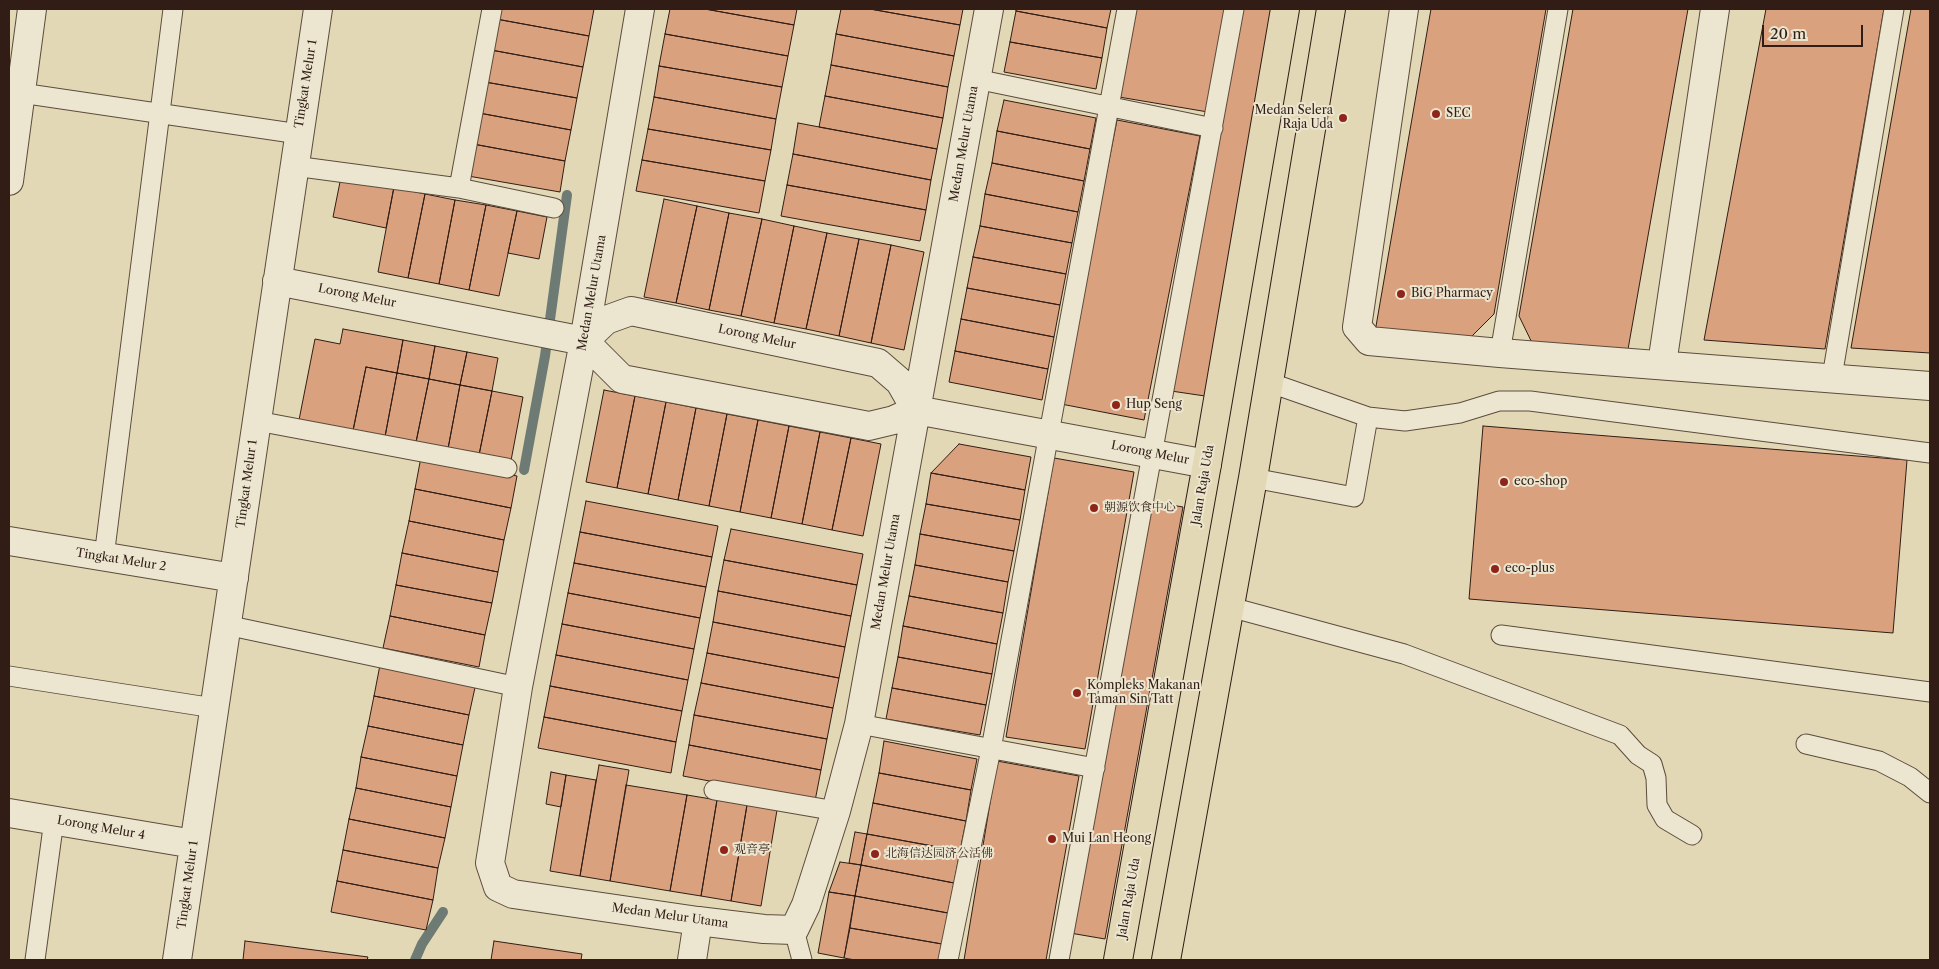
<!DOCTYPE html>
<meta charset="utf-8">
<style>
body{margin:0}
#map{position:relative;width:1939px;height:969px;overflow:hidden;background:#e2d8b6;font-family:"Libre Caslon Text",serif}
canvas{display:block}
.frame{position:absolute;inset:0;border:10px solid #311d15;pointer-events:none}
.scale{position:absolute;left:1762px;top:25px;width:101px;height:22px;box-sizing:border-box;border:2px solid #311d15;border-top:0;padding-left:6px;font-size:15px;line-height:18px;white-space:nowrap;color:#311d15;-webkit-text-stroke:4px #ece6d0;paint-order:stroke}
</style>
<div id="map">
<canvas width="1939" height="969"></canvas>
<div class="frame"></div>
<div class="scale">20 m</div>
</div>
<script>
const g = document.querySelector('canvas').getContext('2d');
g.lineJoin = 'round';
const shape = rows => new Path2D(rows.map(r => 'M' + r).join(''));
function stroke(path, color, width, dash) { g.strokeStyle = color; g.lineWidth = width; g.lineCap = dash ? 'butt' : 'round'; g.setLineDash(dash || []); g.stroke(path); }
function fillPath(path, color) { g.fillStyle = color; g.fill(path, 'evenodd'); }
function drawText(font, color, halo, rows, align = 'center') {
  g.font = font + ' "Libre Caslon Text","Noto Serif SC",serif'; g.lineWidth = 4; g.setLineDash([]); g.textBaseline = 'middle'; g.strokeStyle = halo; g.fillStyle = color; for (const [text, x, y, turn = 0] of rows) {
    g.save(); g.translate(x, y); g.rotate((+turn || 0) * Math.PI / 180); g.textAlign = isNaN(turn) ? turn : align; if (halo) g.strokeText(text, 0, 0); g.fillText(text, 0, 0); g.restore();
  }
}
const stream = shape([
 [524,470,545,356,567,195],
 [415,960,422,944,443,912]
]);
const building = shape([
 [498,9,594,9,589,36,496,19,498,9],
 [670,9,705,9,794,25,788,56,665,34,670,9],
 [705,9,797,9,794,25,705,9],
 [841,9,870,9,960,25,954,56,836,34,841,9],
 [870,9,963,9,960,25,870,9],
 [1016,9,1111,9,1107,28,1016,11,1016,9],
 [1135,9,1230,9,1214,113,1119,97,1135,9],
 [1242,9,1271,9,1205,396,1171,391,1242,9],
 [1431,9,1546,9,1494,314,1468,340,1375,332,1431,9],
 [1573,9,1688,9,1627,355,1535,349,1519,316,1573,9],
 [1766,9,1884,9,1825,349,1704,340,1766,9],
 [1911,9,1930,9,1930,353,1851,348,1911,9],
 [1016,11,1107,28,1102,58,1010,42,1016,11],
 [496,19,589,36,583,67,491,50,496,19],
 [665,34,788,56,782,87,659,66,665,34],
 [836,34,954,56,948,87,831,65,836,34],
 [1010,42,1102,58,1096,89,1004,72,1010,42],
 [491,50,583,67,577,98,485,82,491,50],
 [831,65,948,87,943,118,825,96,831,65],
 [659,66,782,87,776,119,654,97,659,66],
 [485,82,577,98,571,130,479,113,485,82],
 [825,96,943,118,937,149,819,127,825,96],
 [654,97,776,119,771,150,648,129,654,97],
 [1004,100,1096,118,1090,149,997,131,1004,100],
 [479,113,571,130,565,161,473,144,479,113],
 [1117,120,1200,136,1144,420,1061,404,1117,120],
 [798,123,937,149,931,180,793,154,798,123],
 [648,129,771,150,765,181,642,160,648,129],
 [997,131,1090,149,1084,181,992,163,997,131],
 [473,144,565,161,560,192,468,176,473,144],
 [793,154,931,180,926,210,787,185,793,154],
 [642,160,765,181,759,213,636,191,642,160],
 [992,163,1084,181,1078,212,985,194,992,163],
 [341,177,394,187,386,228,333,217,341,177],
 [787,185,926,210,920,241,781,216,787,185],
 [394,187,425,194,408,278,378,272,394,187],
 [425,194,455,200,439,284,408,278,425,194],
 [985,194,1078,212,1072,243,980,226,985,194],
 [664,199,697,206,676,303,644,297,664,199],
 [455,200,486,205,469,290,439,284,455,200],
 [486,205,517,211,499,296,469,290,486,205],
 [697,206,729,213,709,310,676,303,697,206],
 [517,211,547,217,539,259,508,253,517,211],
 [729,213,762,219,741,316,709,310,729,213],
 [762,219,794,226,774,323,741,316,762,219],
 [794,226,827,233,806,329,774,323,794,226],
 [980,226,1072,243,1066,274,973,257,980,226],
 [827,233,859,239,839,336,806,329,827,233],
 [859,239,891,245,871,343,839,336,859,239],
 [891,245,924,252,904,350,871,343,891,245],
 [973,257,1066,274,1060,305,967,288,973,257],
 [967,288,1060,305,1054,337,961,319,967,288],
 [961,319,1054,337,1048,369,955,351,961,319],
 [343,329,403,340,397,373,366,367,353,431,299,420,315,339,340,344,343,329],
 [403,340,435,346,429,379,397,373,403,340],
 [435,346,467,352,460,385,429,379,435,346],
 [955,351,1048,369,1042,400,949,382,955,351],
 [467,352,498,358,492,391,460,385,467,352],
 [366,367,397,373,384,442,352,435,366,367],
 [397,373,429,379,415,447,384,442,397,373],
 [429,379,460,385,447,454,415,447,429,379],
 [460,385,492,391,478,460,447,454,460,385],
 [604,390,635,396,617,488,586,482,604,390],
 [492,391,523,397,510,466,478,460,492,391],
 [635,396,666,402,648,494,617,488,635,396],
 [666,402,696,408,678,500,648,494,666,402],
 [696,408,727,414,709,506,678,500,696,408],
 [727,414,758,420,740,512,709,506,727,414],
 [758,420,789,426,771,518,740,512,758,420],
 [789,426,820,432,802,524,771,518,789,426],
 [1483,426,1907,460,1893,633,1469,599,1483,426],
 [820,432,851,438,832,530,802,524,820,432],
 [851,438,881,444,863,536,832,530,851,438],
 [959,444,1031,457,1025,490,931,473,959,444],
 [421,457,517,476,511,508,415,489,421,457],
 [1054,458,1134,472,1085,749,1006,737,1054,458],
 [931,473,1025,490,1020,520,926,504,931,473],
 [415,489,511,508,504,540,409,521,415,489],
 [586,501,718,526,712,557,580,532,586,501],
 [1148,501,1183,507,1105,939,1070,933,1148,501],
 [926,504,1020,520,1014,551,920,534,926,504],
 [409,521,504,540,498,572,402,553,409,521],
 [731,529,863,554,857,585,724,560,731,529],
 [580,532,712,557,706,587,574,563,580,532],
 [920,534,1014,551,1008,582,915,565,920,534],
 [402,553,498,572,492,603,396,585,402,553],
 [724,560,857,585,851,616,718,591,724,560],
 [574,563,706,587,700,618,568,593,574,563],
 [915,565,1008,582,1003,613,909,596,915,565],
 [396,585,492,603,485,635,390,616,396,585],
 [718,591,851,616,845,647,713,622,718,591],
 [568,593,700,618,694,649,562,624,568,593],
 [909,596,1003,613,997,644,903,626,909,596],
 [390,616,485,635,479,667,383,648,390,616],
 [713,622,845,647,839,678,707,653,713,622],
 [562,624,694,649,688,680,556,655,562,624],
 [903,626,997,644,992,674,898,657,903,626],
 [707,653,839,678,833,708,701,683,707,653],
 [556,655,688,680,682,711,550,686,556,655],
 [898,657,992,674,986,705,892,688,898,657],
 [380,665,476,683,469,715,374,696,380,665],
 [701,683,833,708,827,739,694,715,701,683],
 [550,686,682,711,676,742,544,717,550,686],
 [892,688,986,705,980,735,886,719,892,688],
 [374,696,469,715,463,745,368,726,374,696],
 [694,715,827,739,821,770,689,745,694,715],
 [544,717,676,742,671,773,538,748,544,717],
 [368,726,463,745,457,776,361,757,368,726],
 [884,741,977,759,971,790,879,773,884,741],
 [689,745,821,770,815,801,683,776,689,745],
 [361,757,457,776,451,807,356,788,361,757],
 [997,761,1079,776,1046,960,964,960,997,761],
 [599,765,629,770,610,881,580,876,599,765],
 [551,772,566,775,561,807,546,804,551,772],
 [879,773,971,790,966,821,873,803,879,773],
 [566,775,596,780,580,876,550,871,566,775],
 [626,785,687,795,670,891,610,881,626,785],
 [356,788,451,807,445,838,349,819,356,788],
 [687,795,717,800,701,896,670,891,687,795],
 [717,800,747,805,731,901,701,896,717,800],
 [873,803,966,821,960,851,867,834,873,803],
 [747,805,777,810,761,906,731,901,747,805],
 [349,819,445,838,438,868,343,850,349,819],
 [855,832,867,834,861,865,849,863,855,832],
 [867,834,960,851,954,883,861,865,867,834],
 [343,850,438,868,433,900,337,881,343,850],
 [840,862,861,865,855,896,829,892,840,862],
 [861,865,954,883,948,913,855,896,861,865],
 [337,881,433,900,426,930,331,912,337,881],
 [829,892,855,896,844,958,818,953,829,892],
 [855,896,948,913,942,944,850,928,855,896],
 [850,928,942,944,940,960,855,960,844,958,850,928],
 [245,941,368,957,367,960,243,960,245,941],
 [494,941,582,954,581,960,491,960,494,941]
]);
const service = shape([
 [976,79,1213,128],
 [21,93,299,134],
 [294,166,459,188,554,208],
 [459,188,492,9],
 [1500,353,1558,9],
 [1832,377,1894,9],
 [1268,382,1368,417,1405,421,1460,413,1499,401,1530,401,1930,453],
 [257,421,507,468],
 [1253,478,1354,497,1368,417],
 [104,557,173,9],
 [1230,607,1404,654,1620,735,1638,755,1652,764,1656,778,1657,805,1665,819,1692,835],
 [226,625,518,687],
 [1501,635,1930,692],
 [9,676,214,708],
 [859,724,1095,768],
 [1806,744,1879,761,1910,777,1930,793],
 [714,790,836,811],
 [794,930,802,960],
 [35,960,54,820],
 [948,960,991,749,1127,9],
 [1059,960,1234,9]
]);
const pedestrian = shape([
 [692,960,698,921]
]);
const minor = shape([
 [640,9,584,341,518,687,490,863,498,887,513,894,698,921,764,929,794,930,806,905,836,811,859,724,989,9],
 [1404,9,1357,327,1369,341,1500,353,1930,386],
 [9,181,32,9],
 [277,281,584,341,622,379,869,426,894,420,916,410,1207,464],
 [584,341,606,320,631,311,878,363,900,382,916,410],
 [1662,364,1715,9],
 [9,541,234,578],
 [9,813,194,844],
 [177,960,318,9]
]);
const primary = shape([
 [1118,960,1207,464,1285,9],
 [1166,960,1253,478,1331,9]
]);
const markers = [
 [1436,114,5,"#8f2418"],
 [1343,118,5,"#8f2418"],
 [1401,294,5,"#8f2418"],
 [1116,405,5,"#8f2418"],
 [1504,482,5,"#8f2418"],
 [1094,508,5,"#8f2418"],
 [1495,569,5,"#8f2418"],
 [1077,693,5,"#8f2418"],
 [1052,839,5,"#8f2418"],
 [724,850,5,"#8f2418"],
 [875,854,5,"#8f2418"]
];
const streetNames = [
 ["Tingkat Melur 1",306,84,-81],
 ["Medan Melur Utama",964,144,-80],
 ["Medan Melur Utama",592,293,-80],
 ["Lorong Melur",357,296,11],
 ["Lorong Melur",757,337,12],
 ["Lorong Melur",1150,453,11],
 ["Tingkat Melur 1",247,484,-82],
 ["Jalan Raja Uda",1203,485,-80],
 ["Tingkat Melur 2",121,560,9],
 ["Medan Melur Utama",886,572,-80],
 ["Lorong Melur 4",101,828,10],
 ["Tingkat Melur 1",188,885,-82],
 ["Jalan Raja Uda",1129,898,-80],
 ["Medan Melur Utama",670,916,8]
];
const poiNames = [
 ["Medan Selera",1333,111,"right"],
 ["Raja Uda",1333,125,"right"],
 ["SEC",1446,114],
 ["BiG Pharmacy",1411,294],
 ["Hup Seng",1126,405],
 ["eco-shop",1514,482],
 ["朝源饮食中心",1104,508],
 ["eco-plus",1505,569],
 ["Kompleks Makanan",1087,686],
 ["Taman Sin Tatt",1087,700],
 ["Mui Lan Heong",1062,839],
 ["观音亭",734,850],
 ["北海信达园济公活佛",885,854]
];
stroke(stream, '#6e7b74', 10);
fillPath(building, '#daa17e');
stroke(building, '#311d15', 1);
stroke(service, '#5d4c3d', 21);
stroke(pedestrian, '#5d4c3d', 30);
stroke(minor, '#5d4c3d', 30);
stroke(primary, '#311d15', 30);
stroke(service, '#ece6d0', 19);
stroke(pedestrian, '#ece6d0', 28);
stroke(minor, '#ece6d0', 28);
stroke(primary, '#e2d8b6', 28);
for (const [x, y, r, color] of markers) { const dot = new Path2D(); dot.arc(x, y, r, 0, 2 * Math.PI); g.fillStyle = color; g.fill(dot); stroke(dot, '#ece6d0', 2); }
drawText('12px', '#311d15', '#ece6d0', streetNames);
drawText('12px', '#311d15', '#ece6d0', poiNames, 'left');
</script>
